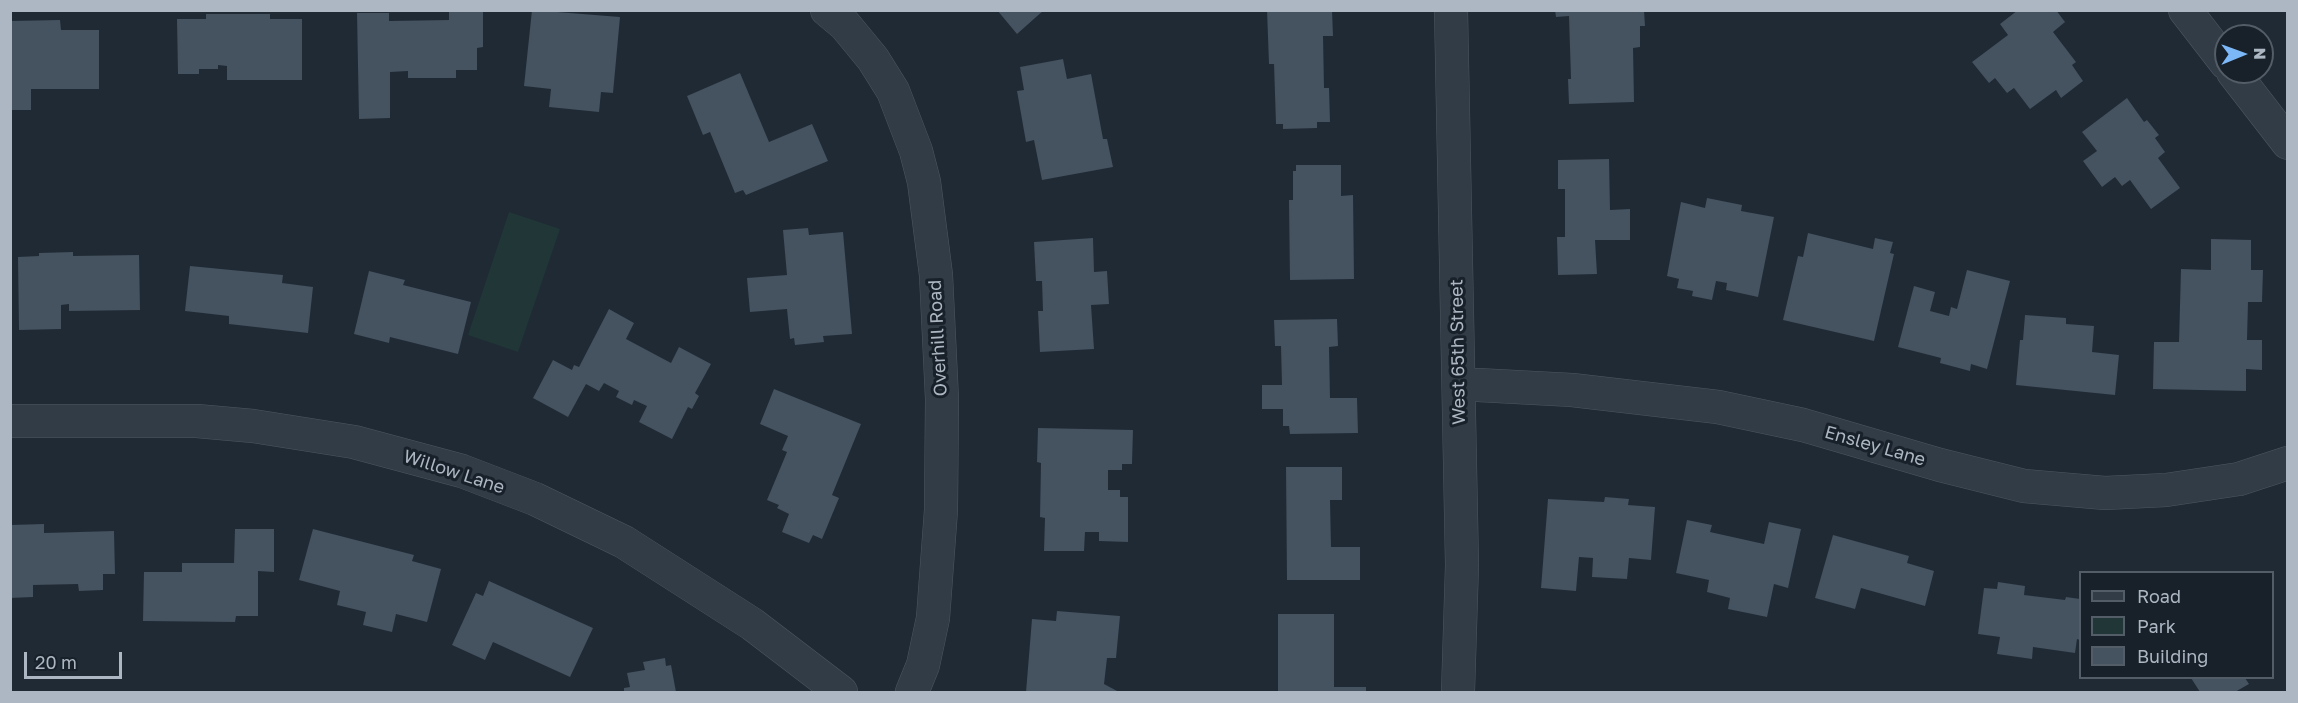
<!DOCTYPE html>
<style>
body{margin:0}
#map{position:relative;width:2298px;height:703px;overflow:hidden;background:#1f2a35;font-family:"Golos Text",sans-serif}
canvas{display:block}
.frame{position:absolute;inset:0;border:12px solid #acb7c3;pointer-events:none}
.legend{position:absolute;left:2079px;top:571px;width:195px;height:108px;box-sizing:border-box;background:#18212a;border:2px solid #535d67;margin:0;padding:8px 10px;list-style:none;font-size:18px;color:#acb7c3}
.legend li{display:flex;align-items:center;gap:12px;height:30px}
.legend b{width:30px;border:2px solid #535d67}
.north{position:absolute;left:2214px;top:24px;width:60px;height:60px;box-sizing:border-box;background:#18212a;border:2px solid #535d67;border-radius:50%;rotate:89deg;font-size:16px;font-weight:700;line-height:24px;text-align:center;color:#acb7c3}
.north::after{content:'';display:block;margin:auto;width:21px;height:27px;background:#7cb8f8;clip-path:polygon(50% 0,100% 100%,50% 72%,0 100%)}
.scale{position:absolute;left:24px;top:652px;width:98px;height:27px;box-sizing:border-box;border:3px solid #acb7c3;border-top:0;padding-left:8px;font-size:18px;line-height:21px;white-space:nowrap;color:#acb7c3;-webkit-text-stroke:4px #18212a;paint-order:stroke}
</style>
<div id="map">
<canvas width="2298" height="703"></canvas>
<div class="frame"></div>
<ul class="legend">
<li><b style="height:8px;background:#323c46"></b>Road</li>
<li><b style="height:16px;background:#213636"></b>Park</li>
<li><b style="height:16px;background:#45525f"></b>Building</li>
</ul>
<div class="north">N</div>
<div class="scale">20 m</div>
</div>
<script>
const g = document.querySelector('canvas').getContext('2d');
g.lineJoin = 'round';
function fillPath(path, color) { g.fillStyle = color; g.fill(path, 'evenodd'); }
const shape = rows => new Path2D(rows.map(r => 'M' + r).join(''));
function stroke(path, color, width, dash) { g.strokeStyle = color; g.lineWidth = width; g.lineCap = dash ? 'butt' : 'round'; g.setLineDash(dash || []); g.stroke(path); }
function drawText(font, color, halo, rows, align = 'center') {
  g.font = font + ' "Golos Text",sans-serif'; g.lineWidth = 6; g.setLineDash([]); g.textBaseline = 'middle'; g.strokeStyle = halo; g.fillStyle = color; for (const [text, x, y, turn = 0] of rows) {
    g.save(); g.translate(x, y); g.rotate((+turn || 0) * Math.PI / 180); g.textAlign = isNaN(turn) ? turn : align; if (halo) g.strokeText(text, 0, 0); g.fillText(text, 0, 0); g.restore();
  }
}
const green = shape([
 [509,212,560,229,518,352,468,335]
]);
const building = shape([
 [532,10,620,17,613,93,601,92,599,112,549,107,551,89,524,86],
 [997,10,1044,10,1017,34],
 [1267,10,1332,10,1333,36,1323,36,1324,88,1329,88,1330,122,1317,122,1317,128,1283,129,1283,124,1276,124,1274,64,1269,64],
 [1555,10,1644,10,1645,26,1640,26,1640,47,1633,48,1634,102,1569,104,1568,79,1571,79,1569,16,1556,17],
 [2018,10,2056,10,2065,22,2053,32,2076,62,2072,65,2083,81,2061,98,2056,90,2030,109,2014,88,2007,93,1995,78,1989,83,1972,62,2008,35,2000,24],
 [483,11,483,47,477,48,477,70,456,70,456,78,408,78,408,71,390,72,390,118,359,119,357,13,389,13,389,21,449,20,449,12],
 [206,14,270,14,270,19,302,19,302,80,227,80,227,66,218,65,218,69,199,69,199,74,178,74,177,19,206,19],
 [60,20,61,30,99,30,99,89,31,89,31,110,10,110,10,21],
 [1063,59,1067,79,1091,74,1103,139,1107,139,1113,167,1042,180,1034,140,1026,142,1017,91,1024,90,1020,67],
 [740,73,769,142,812,124,828,161,746,195,743,190,735,193,710,132,703,135,687,96],
 [2127,98,2144,122,2147,120,2159,135,2155,138,2165,152,2158,158,2180,188,2151,209,2130,180,2122,186,2115,177,2102,187,2083,161,2097,151,2082,132],
 [1609,159,1610,210,1630,209,1630,240,1595,240,1597,274,1558,275,1557,237,1565,237,1565,189,1558,189,1558,160],
 [1296,165,1341,165,1341,196,1353,195,1354,279,1290,280,1289,200,1293,200,1293,171,1296,171],
 [1707,198,1742,205,1741,211,1774,217,1758,297,1726,290,1727,283,1716,281,1712,300,1692,296,1693,291,1677,288,1679,279,1667,276,1681,202,1705,208],
 [808,228,809,235,843,232,852,334,823,336,824,342,795,345,794,338,790,339,787,309,750,312,747,278,787,275,783,230],
 [1808,233,1873,249,1875,238,1893,242,1890,253,1894,254,1874,341,1783,320,1798,256,1803,257],
 [1093,238,1094,272,1107,271,1109,304,1091,305,1094,349,1040,352,1038,311,1043,311,1042,281,1036,281,1034,242],
 [2211,239,2251,240,2251,270,2263,270,2262,302,2248,302,2247,340,2262,340,2262,370,2246,369,2246,391,2153,389,2154,342,2179,342,2181,269,2211,270],
 [73,252,73,256,139,255,140,310,69,311,69,304,61,305,61,329,19,330,18,257,39,256,39,253],
 [190,266,283,275,282,283,313,287,308,333,229,324,229,316,185,311],
 [1967,270,2010,281,1987,369,1971,364,1970,371,1940,363,1941,358,1898,347,1914,286,1935,292,1930,311,1949,316,1951,307,1957,309],
 [369,271,405,280,403,285,471,302,458,354,390,337,389,343,354,334],
 [609,309,634,323,626,339,671,363,679,347,711,364,695,393,699,396,692,409,688,407,672,439,639,422,647,406,634,400,632,405,616,397,619,391,604,383,599,391,586,384,568,417,533,398,553,360,572,370,574,365,579,367],
 [2025,315,2066,318,2066,324,2094,326,2092,352,2119,355,2115,395,2016,385,2020,340,2023,340],
 [1337,319,1338,346,1329,347,1330,398,1357,398,1358,433,1290,434,1289,426,1283,426,1283,409,1262,409,1262,385,1282,385,1281,346,1275,346,1274,320],
 [774,389,861,424,832,495,839,498,822,539,813,535,809,543,782,532,789,514,777,508,779,505,767,500,787,452,782,450,788,436,760,424],
 [1038,428,1133,430,1132,464,1122,464,1122,470,1108,470,1108,490,1120,490,1120,497,1128,497,1128,542,1099,541,1099,532,1085,532,1084,551,1044,551,1045,518,1040,517,1041,463,1037,462],
 [1286,467,1342,467,1342,500,1330,500,1331,547,1360,547,1360,580,1287,580],
 [1605,497,1629,499,1628,505,1655,507,1651,560,1629,558,1627,579,1592,577,1593,558,1579,557,1576,591,1541,588,1548,499,1604,502],
 [1687,520,1712,525,1710,532,1764,544,1769,522,1801,529,1788,588,1774,584,1767,617,1728,609,1730,598,1707,592,1709,580,1676,573],
 [44,524,44,533,114,531,115,574,103,574,103,590,79,591,78,584,33,585,33,597,10,598,10,525],
 [235,529,274,529,274,572,258,571,258,616,236,616,235,622,143,621,144,572,182,572,182,563,234,563],
 [313,529,414,555,412,561,441,569,427,622,396,614,392,632,363,625,366,612,337,605,340,591,299,580],
 [1833,535,1909,556,1907,563,1934,571,1925,606,1861,588,1855,609,1815,598],
 [489,581,593,628,570,677,493,642,485,660,452,645,476,593,483,596],
 [1998,582,2025,586,2024,595,2065,600,2066,597,2080,599,2080,640,2077,639,2075,653,2033,647,2032,659,1997,654,2000,637,1978,634,1984,588,1997,589],
 [1057,611,1120,616,1116,658,1107,658,1104,684,1119,692,1026,692,1032,619,1056,621],
 [1278,614,1334,614,1334,687,1366,687,1366,692,1278,692],
 [665,658,666,666,671,665,676,692,624,692,624,688,630,687,627,673,645,670,643,662],
 [2191,678,2245,678,2249,684,2235,692,2200,692]
]);
const minor = shape([
 [827,10,845,25,873,59,893,91,916,151,924,182,936,275,942,399,941,510,933,618,923,665,912,692],
 [1451,10,1462,565,1458,692],
 [2185,10,2226,63],
 [2233,72,2288,143],
 [1459,384,1572,390,1718,407,1803,425,1940,465,2024,486,2105,493,2166,490,2239,479,2288,463],
 [10,421,197,421,253,426,354,442,462,471,535,499,624,542,752,624,841,692]
]);
const streetNames = [
 ["Overhill Road",938,338,-93],
 ["West 65th Street",1458,352,-91],
 ["Ensley Lane",1875,446,16],
 ["Willow Lane",454,472,18]
];
fillPath(green, '#213636');
fillPath(building, '#45525f');
stroke(minor, '#4d5761', 34);
stroke(minor, '#323c46', 33);
drawText('18px', '#acb7c3', '#18212a', streetNames);
</script>
